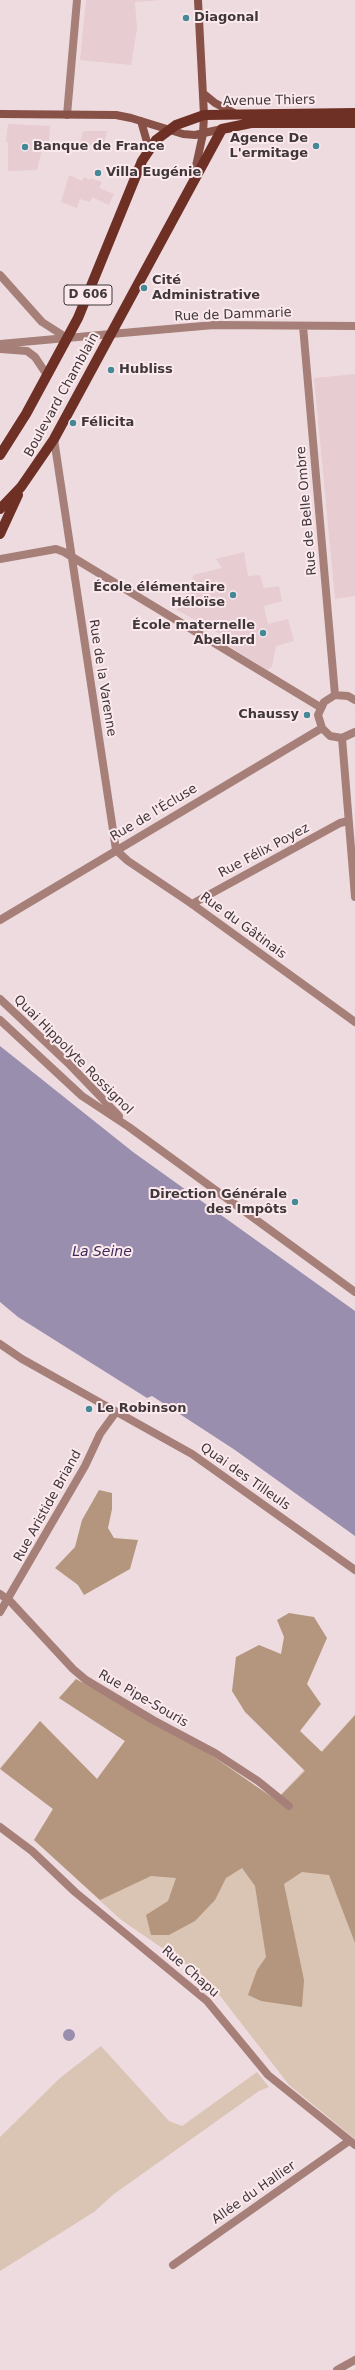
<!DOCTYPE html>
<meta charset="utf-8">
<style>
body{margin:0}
canvas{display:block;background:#eedbe0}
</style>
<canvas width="355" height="2370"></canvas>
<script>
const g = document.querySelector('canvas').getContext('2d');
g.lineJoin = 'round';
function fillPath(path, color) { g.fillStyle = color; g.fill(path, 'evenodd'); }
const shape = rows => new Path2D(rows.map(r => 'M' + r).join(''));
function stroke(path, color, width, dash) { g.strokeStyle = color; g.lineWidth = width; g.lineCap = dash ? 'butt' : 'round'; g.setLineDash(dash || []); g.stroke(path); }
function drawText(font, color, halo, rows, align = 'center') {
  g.font = font + ' "DejaVu Sans",sans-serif'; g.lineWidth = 4; g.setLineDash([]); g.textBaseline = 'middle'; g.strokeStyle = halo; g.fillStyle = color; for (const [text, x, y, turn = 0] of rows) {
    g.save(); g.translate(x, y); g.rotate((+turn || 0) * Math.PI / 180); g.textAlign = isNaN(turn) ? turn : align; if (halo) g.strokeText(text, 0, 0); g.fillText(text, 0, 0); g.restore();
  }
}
const built = shape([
 [86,0,163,0,135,2,137,29,131,65,80,60],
 [8,124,50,126,49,140,47,146,43,146,37,170,8,171,8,143,6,142],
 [83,131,107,131,104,144,79,146],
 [69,175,82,181,84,177,90,180,90,178,102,182,99,188,114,194,109,205,92,197,90,202,80,199,77,208,61,202],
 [355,374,355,596,335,599,314,378],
 [244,552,248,576,260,575,264,588,279,586,282,601,264,606,268,624,288,619,294,641,276,646,272,667,267,670,226,644,229,639,177,610,192,583,193,575,222,568,216,559]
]);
const green = shape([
 [76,1679,211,1755,276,1800,355,1715,355,2139,289,2085,207,1979,120,1919,34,1840,53,1809,0,1768,40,1721,97,1779,125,1741,59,1698],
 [101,2046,169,2121,182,2126,257,2072,269,2087,259,2091,114,2194,94,2212,0,2271,0,2137,60,2078]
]);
const forest = shape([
 [99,1490,112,1493,112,1509,108,1528,114,1538,138,1540,130,1569,84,1595,78,1585,55,1568,75,1547,82,1520],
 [289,1613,314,1617,327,1638,307,1684,321,1704,300,1731,322,1752,355,1715,355,1943,329,1875,302,1872,284,1884,304,1980,302,2007,261,2001,248,1995,257,1970,266,1957,255,1886,242,1868,226,1878,215,1900,195,1921,169,1935,151,1935,146,1915,168,1901,176,1878,151,1876,100,1900,34,1840,53,1809,0,1769,40,1721,97,1779,125,1741,59,1698,76,1679,211,1755,276,1800,305,1771,245,1712,232,1691,236,1657,259,1645,281,1654,284,1637,277,1620]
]);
const water = shape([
 [0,1046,133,1152,355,1311,355,1536,235,1450,152,1396,147,1398,18,1317,0,1302],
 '63 2035a6 6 0 1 1 12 0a6 6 0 1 1-12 0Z'
]);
const minor = shape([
 [67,115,77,0],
 [0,275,42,322,67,338],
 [303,326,335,695],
 [111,334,214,325,355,326],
 [54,439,116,850],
 [0,559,56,549,64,552,320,707],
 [355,700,348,696,335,695,324,702,318,715,322,728,330,736,342,738,355,732],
 [342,738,355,897],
 [116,850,128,861,192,904,355,1022],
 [192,904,340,823,348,821],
 [0,920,322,728],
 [0,1594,10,1601,73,1669,86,1680,153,1720,215,1753,258,1781,289,1806],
 [0,1612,85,1466,100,1434,116,1412],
 [0,1827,32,1851,75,1892,207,2001,268,2075,355,2145],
 [173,2265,349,2141],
 [337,2370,355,2360]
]);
const tertiary = shape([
 [0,344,111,334],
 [0,349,27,351,35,357,47,375],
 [0,999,68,1063,119,1116],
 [0,1020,82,1096,129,1127,355,1292],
 [0,1344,22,1359,192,1454,355,1570]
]);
const secondary = shape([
 [204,94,215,103,236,114],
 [0,114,116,115,131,118,183,134,195,135,222,129],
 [141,121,149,149],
 [194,175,203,134,204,115,198,0]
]);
const primary = shape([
 [0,455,26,414,78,318,142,161,156,140,176,125,204,115,355,113],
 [0,509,21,487,54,439,222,129,251,123,355,123],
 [0,534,18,495]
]);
const markers = [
 [186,18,4,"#458997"],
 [316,146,4,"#458997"],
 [25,147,4,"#458997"],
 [98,173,4,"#458997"],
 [144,288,4,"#458997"],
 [111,370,4,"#458997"],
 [73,423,4,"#458997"],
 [233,595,4,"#458997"],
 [263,633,4,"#458997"],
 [307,715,4,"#458997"],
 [295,1202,4,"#458997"],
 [89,1409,4,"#458997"]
];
const shields = [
 [88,295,48]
];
const shieldNames = [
 ["D 606",88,295]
];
const poiNames = [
 ["Diagonal",194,18],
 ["Agence De",308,139,"right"],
 ["L'ermitage",308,154,"right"],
 ["Banque de France",33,147],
 ["Villa Eugénie",106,173],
 ["Cité",152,281],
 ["Administrative",152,296],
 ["Hubliss",119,370],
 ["Félicita",81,423],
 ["École élémentaire",225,588,"right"],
 ["Héloïse",225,603,"right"],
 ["École maternelle",255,626,"right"],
 ["Abellard",255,641,"right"],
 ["Chaussy",299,715,"right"],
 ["Direction Générale",287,1195,"right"],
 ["des Impôts",287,1210,"right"],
 ["Le Robinson",97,1409]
];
const streetNames = [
 ["Avenue Thiers",269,101,-1],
 ["Rue de Dammarie",233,315,-2],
 ["Boulevard Chamblain",62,395,-61],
 ["Rue de Belle Ombre",307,511,-95],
 ["Rue de la Varenne",102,678,81],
 ["Rue de l'Écluse",154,813,-31],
 ["Rue Félix Poyez",264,851,-28],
 ["Rue du Gâtinais",243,926,36],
 ["Quai Hippolyte Rossignol",73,1055,45],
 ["Quai des Tilleuls",245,1477,35],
 ["Rue Aristide Briand",48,1506,-61],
 ["Rue Pipe-Souris",143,1699,30],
 ["Rue Chapu",190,1972,41],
 ["Allée du Hallier",254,2193,-35]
];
const waterNames = [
 ["La Seine",102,1252]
];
fillPath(built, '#e7ccd2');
fillPath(green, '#dac5b4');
fillPath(forest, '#b4967e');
fillPath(water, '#9a8eaf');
stroke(minor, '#a68078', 8);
stroke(tertiary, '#a68078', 8);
stroke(secondary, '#875147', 8);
stroke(primary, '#6e2f25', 10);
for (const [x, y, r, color] of markers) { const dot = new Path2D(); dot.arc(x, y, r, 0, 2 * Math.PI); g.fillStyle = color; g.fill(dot); stroke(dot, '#fbe9ed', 1.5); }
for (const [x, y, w] of shields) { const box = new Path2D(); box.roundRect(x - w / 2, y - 10, w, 20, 3); g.fillStyle = '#fbe9ed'; g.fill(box); stroke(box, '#3f3739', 1); }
drawText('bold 12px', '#3f3739', null, shieldNames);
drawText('bold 13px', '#3f3739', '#fbe9ed', poiNames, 'left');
drawText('13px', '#3f3739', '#fbe9ed', streetNames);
drawText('italic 14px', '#3e2a57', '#fbe9ed', waterNames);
</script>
